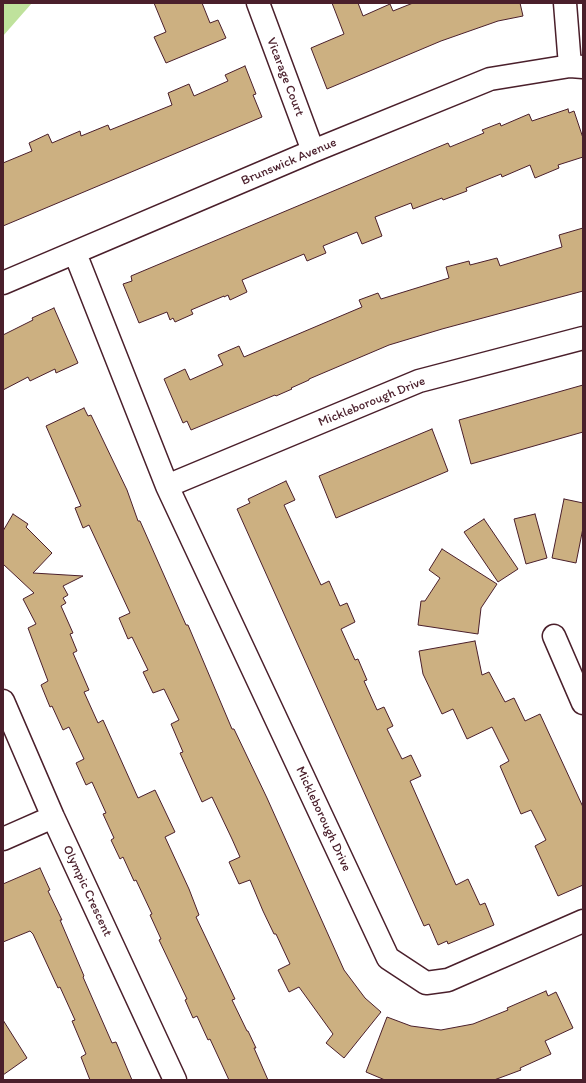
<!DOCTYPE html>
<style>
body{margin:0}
#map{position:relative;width:586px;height:1083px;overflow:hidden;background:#fff;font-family:Itim,sans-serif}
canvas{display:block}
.frame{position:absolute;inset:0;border:4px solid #4a1f2b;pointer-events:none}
</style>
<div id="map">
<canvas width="586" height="1083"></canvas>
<div class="frame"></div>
</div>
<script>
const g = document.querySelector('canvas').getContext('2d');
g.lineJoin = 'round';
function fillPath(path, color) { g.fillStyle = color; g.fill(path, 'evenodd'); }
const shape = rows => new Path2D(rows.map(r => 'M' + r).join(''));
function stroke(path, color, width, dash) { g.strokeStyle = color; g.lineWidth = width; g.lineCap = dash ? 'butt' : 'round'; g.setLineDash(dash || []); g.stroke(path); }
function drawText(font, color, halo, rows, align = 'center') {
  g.font = font + ' Itim,sans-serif'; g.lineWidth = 3.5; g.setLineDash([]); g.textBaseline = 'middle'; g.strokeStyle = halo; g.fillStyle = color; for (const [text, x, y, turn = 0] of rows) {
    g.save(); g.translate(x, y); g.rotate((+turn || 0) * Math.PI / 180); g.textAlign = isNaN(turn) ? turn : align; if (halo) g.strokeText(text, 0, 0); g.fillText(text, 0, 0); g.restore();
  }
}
const green = shape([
 [3,3,32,3,3,36]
]);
const building = shape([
 [154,3,202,3,210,23,218,20,226,38,166,63,154,37,166,32,154,3],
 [332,3,358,3,363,16,390,4,393,11,413,3,520,3,523,16,498,21,441,41,327,89,311,48,344,34,332,3],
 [245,66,256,94,253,95,262,117,3,226,3,163,32,151,29,143,48,134,52,143,80,131,81,136,108,125,110,130,172,105,168,93,189,84,194,96,228,81,225,75,245,66],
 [568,109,569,113,574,111,583,138,583,157,558,165,559,168,535,178,530,165,502,177,501,174,466,188,467,191,443,200,442,198,413,209,411,203,375,217,382,236,362,244,357,232,323,246,326,253,307,261,304,254,242,280,247,292,230,300,228,295,224,297,224,296,191,310,193,314,175,322,173,318,170,320,167,312,139,323,123,284,132,281,131,276,431,150,448,143,450,147,484,133,482,130,500,123,501,126,529,114,532,121,568,109],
 [583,228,583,291,442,329,389,345,309,379,309,380,291,388,292,389,276,396,275,395,191,430,187,421,183,423,164,379,185,369,190,380,223,365,218,355,239,346,244,357,362,307,359,300,378,293,381,299,449,278,446,267,469,261,470,265,497,258,500,266,562,247,559,235,583,228],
 [54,308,78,363,56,373,55,369,30,381,28,377,3,390,3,335,33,320,32,318,54,308],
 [583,385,583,432,471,464,459,420,583,385],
 [84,408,88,416,91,415,127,490,138,521,140,521,186,625,188,625,232,729,234,729,267,798,344,970,365,998,381,1012,344,1058,326,1043,333,1034,299,987,289,992,278,970,290,964,276,934,274,934,263,911,250,880,239,884,229,862,240,857,232,839,212,797,202,802,180,753,183,752,171,724,179,720,164,689,153,693,143,672,148,670,132,637,128,639,119,618,130,613,89,525,83,528,75,508,81,506,46,426,84,408],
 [432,429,448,471,336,518,319,476,432,429],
 [286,481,295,500,284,505,321,585,329,581,340,606,347,603,355,622,341,629,355,660,358,659,367,680,364,681,377,710,384,707,393,726,387,729,402,759,411,755,421,776,410,781,456,885,468,879,480,905,485,903,494,925,448,944,447,941,438,945,429,924,424,926,237,509,250,503,248,499,286,481],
 [564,499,583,503,583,528,576,563,552,558,564,499],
 [13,514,28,524,26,527,52,553,33,573,83,576,63,586,68,595,63,598,66,603,61,606,73,633,70,634,77,651,73,653,89,690,84,692,98,723,103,720,138,798,155,790,175,832,165,837,189,889,199,915,196,917,235,999,232,1000,247,1031,248,1031,256,1048,254,1048,268,1080,229,1080,210,1039,208,1040,197,1016,193,1018,185,1000,187,999,159,940,161,939,150,915,152,914,136,880,134,881,123,857,120,859,111,840,114,838,103,814,106,813,92,782,86,785,76,763,84,759,69,727,63,730,52,706,50,707,41,685,48,681,28,628,36,624,23,599,34,593,3,564,3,531,13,514],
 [535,514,547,558,526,564,514,519,535,514],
 [484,519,518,569,498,582,464,532,484,519],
 [442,549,497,584,481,608,478,634,418,625,421,601,425,601,440,578,429,570,442,549],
 [475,641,482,675,489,672,505,702,514,698,525,721,540,714,583,807,583,885,558,896,535,846,546,840,531,810,521,814,500,766,509,761,492,727,467,739,453,709,442,714,423,674,419,651,475,641],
 [40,868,50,890,48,891,62,920,60,920,84,976,83,977,112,1043,116,1042,132,1080,90,1080,81,1057,86,1054,72,1021,75,1020,60,987,58,988,33,934,30,931,3,942,3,884,40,868],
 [546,991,548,996,556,992,573,1028,545,1041,551,1054,520,1068,521,1070,494,1080,385,1080,366,1072,387,1017,411,1026,441,1030,473,1024,508,1010,507,1008,546,991],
 [3,1020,27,1058,3,1075,3,1020]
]);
const minor = shape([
 [258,3,313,151],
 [565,3,570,66],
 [75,253,167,486,419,381,583,338],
 [3,283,313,151,490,79,570,66,583,67],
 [167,486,388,958,426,983,448,980,583,921],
 [554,636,583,703],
 [3,701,53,817,175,1080],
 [3,839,53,817]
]);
const streetNames = [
 ["Vicarage Court",285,77,69],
 ["Brunswick Avenue",289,162,-23],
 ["Mickleborough Drive",372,402,-22],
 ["Mickleborough Drive",323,819,65],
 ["Olympic Crescent",87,891,65]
];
fillPath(green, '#bfe29c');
fillPath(building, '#ccb081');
stroke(building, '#4a1f2b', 1);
stroke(minor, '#4a1f2b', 25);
stroke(minor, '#fff', 22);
drawText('13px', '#4a1f2b', '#fff', streetNames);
</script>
